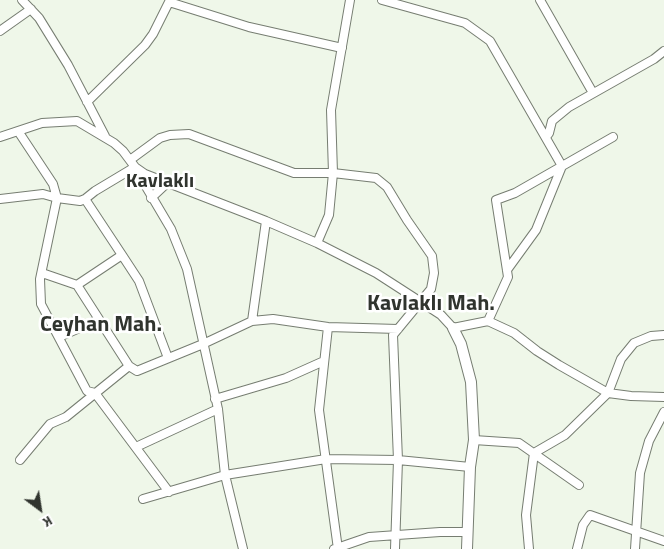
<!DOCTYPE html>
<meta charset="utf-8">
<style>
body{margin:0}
#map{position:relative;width:664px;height:549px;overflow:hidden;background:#eff7e9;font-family:"Titillium Web",sans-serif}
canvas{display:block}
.north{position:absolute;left:15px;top:484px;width:50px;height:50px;-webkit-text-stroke:4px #fff;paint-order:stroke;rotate:149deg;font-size:14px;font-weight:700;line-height:20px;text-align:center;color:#30342e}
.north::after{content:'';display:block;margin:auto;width:18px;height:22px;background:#30342e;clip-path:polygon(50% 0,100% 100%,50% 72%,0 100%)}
</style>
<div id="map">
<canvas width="664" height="549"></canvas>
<div class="north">K</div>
</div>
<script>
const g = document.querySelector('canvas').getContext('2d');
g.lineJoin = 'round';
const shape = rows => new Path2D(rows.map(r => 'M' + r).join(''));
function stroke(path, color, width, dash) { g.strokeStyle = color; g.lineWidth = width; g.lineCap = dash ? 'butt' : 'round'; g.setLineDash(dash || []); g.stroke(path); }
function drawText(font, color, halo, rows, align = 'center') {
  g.font = font + ' "Titillium Web",sans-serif'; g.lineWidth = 5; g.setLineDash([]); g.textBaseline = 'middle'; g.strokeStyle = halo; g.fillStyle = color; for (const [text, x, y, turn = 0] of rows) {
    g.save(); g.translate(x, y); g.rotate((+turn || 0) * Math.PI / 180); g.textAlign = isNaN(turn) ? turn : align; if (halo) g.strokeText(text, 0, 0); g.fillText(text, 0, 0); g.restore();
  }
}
const minor = shape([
 [22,0,39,18,68,65,105,136],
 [382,0,465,23,490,41,562,166,536,230,507,270],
 [540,0,593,93],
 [169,2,249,27,342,48],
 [0,31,31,9],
 [87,102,145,45,153,34,170,0],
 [18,131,53,184,57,198,40,279,41,304,87,391,95,393,169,492],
 [0,137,42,123,77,121,114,143,123,151,135,167,145,174,266,221,317,243,376,273,441,315,453,328,488,321,514,333,537,351,559,365,608,393,631,396,664,397],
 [546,137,549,133,552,121,569,107,654,59,664,51],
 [130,160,160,138,170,135,189,134,294,173,333,173,376,178,387,187,407,220,432,256,434,273,431,289,393,335,398,460,395,549],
 [145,174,143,180,145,185,171,229,187,269,218,409,225,475,243,549],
 [151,198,167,183],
 [0,199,43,194,57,198,80,201,85,199,95,191,135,167],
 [317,243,329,215,333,173,331,110,350,0],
 [122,255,139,281,168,358],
 [42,273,77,285,129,366,137,371,203,344,252,321,273,319,328,327,398,329],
 [77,285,122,255,85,199],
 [252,321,266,221],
 [488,321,508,277,496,200,515,193,613,137],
 [328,327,319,410,338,549],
 [59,337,98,320],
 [215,399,286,378,324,361],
 [474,440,519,443,579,485],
 [136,447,218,409],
 [20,460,50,424,66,417,129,366],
 [143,499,225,475,326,459,398,460,470,467],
 [334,549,369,537,440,532,468,532],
 [529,549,526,515,534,453,565,435,608,393,621,359,634,343,651,336,664,335],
 [577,549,583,525,590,515,664,541],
 [635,549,640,473,649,441,664,412]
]);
const tertiary = shape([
 [453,328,461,344,471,382,474,440,470,467,467,549]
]);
const quarterNames = [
 ["Kavlaklı",160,182]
];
const districtNames = [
 ["Kavlaklı Mah.",431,305],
 ["Ceyhan Mah.",101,326]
];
stroke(minor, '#767d71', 10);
stroke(tertiary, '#767d71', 12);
stroke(minor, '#fff', 8);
stroke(tertiary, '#fff', 10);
drawText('bold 20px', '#30342e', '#fff', quarterNames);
drawText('bold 22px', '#30342e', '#fff', districtNames);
</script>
